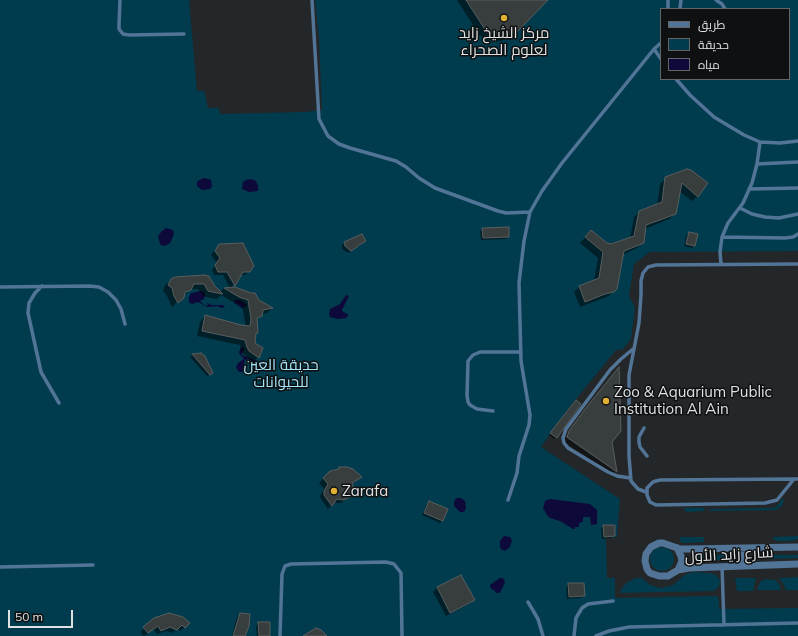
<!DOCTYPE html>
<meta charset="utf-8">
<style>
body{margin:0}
#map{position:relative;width:798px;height:636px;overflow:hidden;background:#242729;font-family:Mulish,Cairo,sans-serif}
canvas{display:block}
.legend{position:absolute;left:660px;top:8px;width:130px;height:72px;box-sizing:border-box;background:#0e1011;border:1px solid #626465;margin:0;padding:5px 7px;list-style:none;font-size:12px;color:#dfe1e2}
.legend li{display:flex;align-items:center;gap:8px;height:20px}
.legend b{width:20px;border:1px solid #626465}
.scale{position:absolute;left:8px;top:610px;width:65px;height:18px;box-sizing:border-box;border:2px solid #dfe1e2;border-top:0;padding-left:5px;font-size:12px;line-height:14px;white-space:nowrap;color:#dfe1e2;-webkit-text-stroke:3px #0e1011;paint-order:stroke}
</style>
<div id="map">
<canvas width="798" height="636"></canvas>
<ul class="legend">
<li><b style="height:5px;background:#527497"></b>طريق</li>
<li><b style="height:11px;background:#003c4d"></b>حديقة</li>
<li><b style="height:11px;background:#0d093a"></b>مياه</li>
</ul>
<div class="scale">50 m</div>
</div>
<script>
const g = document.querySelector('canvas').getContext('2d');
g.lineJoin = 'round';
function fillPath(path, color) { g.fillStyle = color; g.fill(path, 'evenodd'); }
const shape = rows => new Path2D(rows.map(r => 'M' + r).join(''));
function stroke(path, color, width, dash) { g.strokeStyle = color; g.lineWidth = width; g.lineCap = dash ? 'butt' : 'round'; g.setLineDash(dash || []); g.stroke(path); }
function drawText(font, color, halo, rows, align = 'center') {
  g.font = font + ' Mulish,Cairo,sans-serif'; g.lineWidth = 3; g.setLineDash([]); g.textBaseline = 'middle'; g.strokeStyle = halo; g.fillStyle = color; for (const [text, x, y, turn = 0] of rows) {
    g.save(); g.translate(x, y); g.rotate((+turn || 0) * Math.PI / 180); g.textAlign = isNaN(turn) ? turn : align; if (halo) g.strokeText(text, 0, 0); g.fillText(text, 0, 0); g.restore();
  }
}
const green = shape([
 [0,0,189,0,197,91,204,91,208,108,219,108,220,114,305,112,322,110,319,38,315,0,798,0,798,251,650,252,634,264,629,296,635,307,631,339,623,349,616,350,568,409,541,447,620,499,617,537,606,538,607,578,615,578,615,598,714,596,717,596,719,600,719,609,798,608,798,636,0,636],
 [661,9,789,9,789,79,661,79],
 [782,499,784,500,782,506,775,510,710,511,710,509,773,508,777,506],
 [683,508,704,508,704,511,687,512],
 [798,536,798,539,792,541,776,541,772,537],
 [680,537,704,537,704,542,683,543,680,541],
 '650 559a12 12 0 1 1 24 0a12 12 0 1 1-24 0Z',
 [691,555,725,555,725,560,691,561],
 [757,555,798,555,798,558,757,559],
 [694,572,711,573,716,575,720,580,719,587,714,591,619,593,626,583,636,578,642,578,650,585,661,588,673,585,686,574],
 [798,577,798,590,786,590,784,585,779,578],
 [735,578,756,578,753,591,737,591],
 [765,579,776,580,780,586,781,590,757,590,760,582]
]);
const water = shape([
 [205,178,211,180,212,186,210,189,202,190,197,186,197,182,201,179],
 [246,180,251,179,256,181,258,186,258,191,249,192,242,189,243,182],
 [166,228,173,230,174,234,170,243,167,245,163,246,160,244,158,236,162,231],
 [201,291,204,292,205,295,204,299,200,301,204,305,208,306,207,303,212,305,223,305,225,307,221,308,218,306,207,307,198,302,192,304,189,302,189,297,191,293],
 [346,295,349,296,342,310,343,312,348,314,348,316,346,318,338,319,330,317,329,314,330,309,340,304],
 [235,300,240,300,247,305,243,308,242,308,234,303],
 [243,347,245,349,242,352,242,355,257,361,254,362,248,359,245,360,244,363,246,368,244,371,240,372,238,371,236,367,238,363,244,359,239,353,240,349],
 [456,498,461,498,465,501,466,508,464,512,460,512,454,506,454,502],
 [550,499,590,504,597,510,597,524,591,525,590,517,583,517,583,522,579,523,579,527,575,527,575,529,573,529,560,521,550,518,547,515,543,508,545,501],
 [504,536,510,537,512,540,510,547,505,551,501,549,500,546,500,541],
 [500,578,503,578,505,582,501,591,499,593,496,593,494,590,491,589,490,585]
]);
const shadow = shape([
 [457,0,547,0,512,36,501,41,494,41,492,40,480,36],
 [687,170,698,196,692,201,679,191,675,214,669,219,645,229,643,243,637,248,622,255,614,290,609,296,580,307,574,292,579,287,594,281,598,258,580,243,591,231,606,244,611,246,630,239,634,217,640,212,657,205,660,184,666,178],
 [483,229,508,236,506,239,481,240,480,231],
 [689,233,694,245,692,248,684,246,686,236],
 [365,241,348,253,342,249,342,245,345,242],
 [220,245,250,271,245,275,240,275,231,288,258,300,272,308,267,313,261,314,256,320,257,333,255,334,254,343,262,348,258,357,253,362,241,352,240,345,197,336,200,322,205,316,246,327,242,305,233,302,221,295,217,299,206,297,203,296,198,289,190,289,172,307,166,294,163,291,165,285,175,278,214,286,220,292,224,288,230,288,223,275,214,275,212,270,217,263,211,255],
 [193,354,212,373,209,375,207,376,190,357],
 [615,373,611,442,616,471,612,475,563,441,565,437,612,469,612,467,566,435],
 [574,403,556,437,554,439,549,435],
 [342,468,360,477,352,484,348,497,341,503,333,503,328,509,321,499,320,496,324,489,319,483,328,473,333,470],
 [429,502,442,520,440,523,422,515,427,504],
 [604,526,614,536,611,538,602,539,601,528],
 [461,576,473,600,469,604,446,616,433,592,437,588],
 [569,584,584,596,581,598,567,599,566,587],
 [240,614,244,636,232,636,237,617],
 [173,615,185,627,180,631,177,629,172,633,166,631,157,634,153,629,144,636,140,632,159,617],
 [259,623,269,636,257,636,256,626]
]);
const building = shape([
 [466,0,548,0,518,31,507,36,499,36,497,34,486,31,466,0],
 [687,169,691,170,708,183,698,197,682,183,676,214,646,225,644,243,624,251,617,289,614,292,605,294,585,302,579,286,599,278,603,252,585,237,591,230,607,243,611,244,634,236,639,211,662,202,665,177,687,169],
 [509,227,509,237,483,238,482,228,509,227],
 [689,232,698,234,695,246,686,244,689,232],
 [362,234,366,241,359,245,357,247,351,251,345,246,344,242,362,234],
 [243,243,254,266,250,272,243,272,235,286,227,272,218,272,215,265,220,258,215,251,219,244,243,243],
 [204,275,209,276,214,285,223,294,212,292,208,291,204,284,194,284,191,290,185,292,184,298,178,303,174,296,172,288,168,285,171,279,175,277,204,275],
 [235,287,251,293,255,293,259,300,273,308,263,310,262,316,257,318,258,333,256,333,255,343,263,348,259,358,249,351,247,347,245,340,202,331,205,315,241,325,250,326,251,319,248,300,239,297,224,288,235,287],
 [201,353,205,356,213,373,210,375,192,354,201,353],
 [619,367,621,431,612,442,617,472,567,437,569,431,586,408,619,367],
 [576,400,581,404,557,438,550,433,576,400],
 [339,467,347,467,353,469,362,477,352,483,354,490,351,497,343,500,337,499,332,506,324,495,324,491,328,484,323,478,330,471,339,469,339,467],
 [429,501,448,509,443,521,424,513,429,501],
 [603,525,615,525,615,536,604,537,603,525],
 [461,575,475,600,450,613,437,587,461,575],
 [568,583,584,583,585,596,569,597,568,583],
 [169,613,183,617,190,623,185,628,182,625,177,630,170,627,161,631,158,626,148,633,143,627,154,618,169,613],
 [240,613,250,614,249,626,245,636,233,636,240,613],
 [258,622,270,622,270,636,259,636,258,622],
 [316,628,321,630,327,636,303,636,316,628]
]);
const lane = shape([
 [120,0,119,25,119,29,123,34,129,35,184,34],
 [312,0,319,119,328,136,339,144,350,148,396,161,406,167,419,178,435,188,498,211,506,213,530,212],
 [716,0,722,4,725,9],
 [680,8,681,0],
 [668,9,668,0],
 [654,49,661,59],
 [676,79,690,95,714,117,744,135,760,142,780,143,798,141],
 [757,164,798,162],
 [749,189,798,188],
 [740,208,752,214,765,217,779,218,798,214],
 [722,237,785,238,793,237,798,234],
 [721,264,720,252,722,237,728,223,743,203,752,183,757,164,760,142],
 [42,286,35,293,29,303,28,313,41,372,59,403],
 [0,287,89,286,99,287,108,292,116,300,121,309,125,324],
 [493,411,477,409,470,405,468,402,467,395,468,361,473,355,480,352,521,352],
 [644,428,639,437,639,442,640,447,647,456],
 [630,478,617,476,608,472,568,448,564,443,563,438,566,429,610,370,621,359,633,349],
 [794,479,777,500,765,503,656,505,650,502,647,495,647,488,653,482,656,481,660,480,794,479,798,479],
 [646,492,638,489,631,481,629,456,629,375,639,323,641,295,641,281,643,273,648,267,656,265,798,264],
 [508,500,517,473,519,456,529,425,530,415,521,361,519,283,524,241,530,212,542,191,562,163,654,49,661,43],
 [722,566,724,625],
 [0,567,93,565],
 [528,602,538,619,543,636],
 [280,636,282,574,285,566,291,564,386,562,394,564,401,573,402,636],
 [574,636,576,618,582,608,588,604,613,601],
 [596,636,609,631,629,627,798,623]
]);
const street = shape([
 [798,547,689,549,680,549,663,543,659,543,651,547,646,554,645,561,647,569,650,573,659,576,668,576,678,570,689,568,798,564],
 [677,548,681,556,682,561,678,570],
 [745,565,742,560,741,557,746,549]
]);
const markers = [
 [504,18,4,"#e0b034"],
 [606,401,4,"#e0b034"],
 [334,491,4,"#e0b034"]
];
const poiNames = [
 ["مركز الشيخ زايد",504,33,"center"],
 ["لعلوم الصحراء",504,50,"center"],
 ["Zoo & Aquarium Public",614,392],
 ["Institution Al Ain",614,409],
 ["Zarafa",342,491]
];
const parkNames = [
 ["حديقة العين",281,365],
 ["للحيوانات",281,382]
];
const streetNames = [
 ["شارع زايد الأول",729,555,-3]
];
fillPath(green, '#003c4d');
fillPath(water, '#0d093a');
fillPath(shadow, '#0007');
fillPath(building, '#383d3d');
stroke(building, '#595e5e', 1);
stroke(lane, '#527497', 3.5);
stroke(street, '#527497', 7);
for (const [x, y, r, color] of markers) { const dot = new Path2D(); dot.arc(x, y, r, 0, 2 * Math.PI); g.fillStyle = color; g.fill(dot); stroke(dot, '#0e1011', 1.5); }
drawText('15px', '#dfe1e2', '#0e1011', poiNames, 'left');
drawText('15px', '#a5e5fc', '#0e1011', parkNames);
drawText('15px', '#dfe1e2', '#0e1011', streetNames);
</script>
